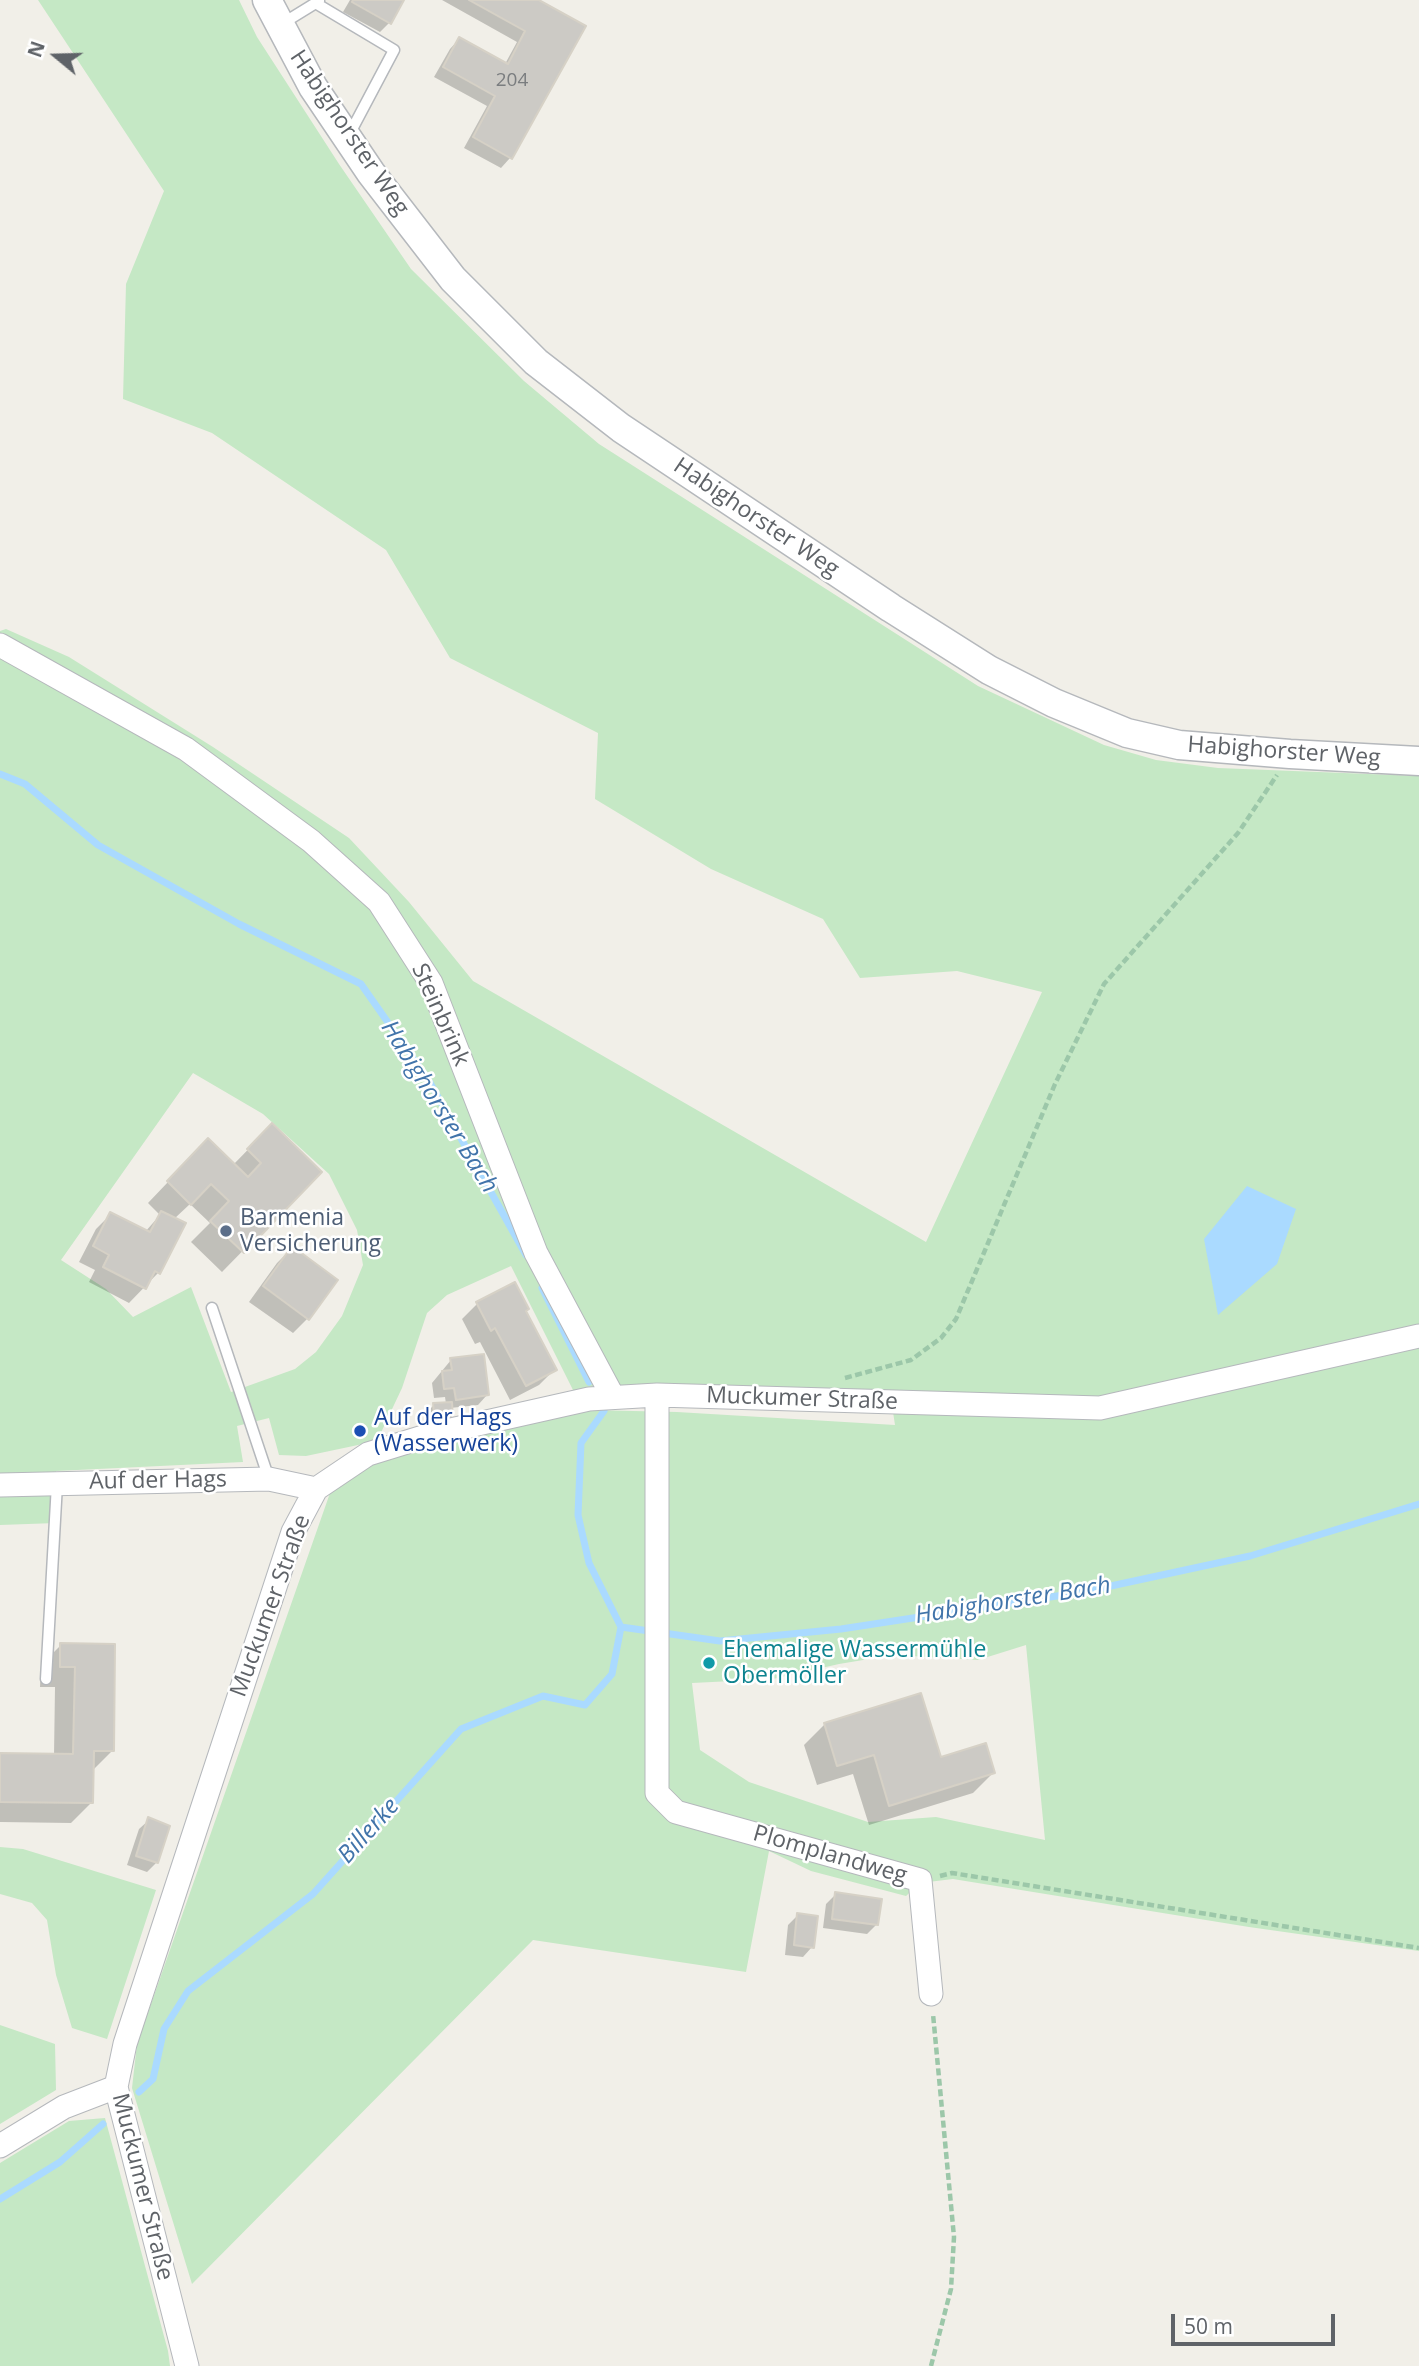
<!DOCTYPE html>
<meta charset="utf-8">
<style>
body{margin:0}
#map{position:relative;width:1419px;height:2366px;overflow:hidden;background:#f1efe8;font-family:"Open Sans",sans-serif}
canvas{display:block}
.north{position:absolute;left:21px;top:21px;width:70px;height:70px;-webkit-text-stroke:5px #fff;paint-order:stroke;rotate:289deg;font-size:19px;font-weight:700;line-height:28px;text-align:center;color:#5f6368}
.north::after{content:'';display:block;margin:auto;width:24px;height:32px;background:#5f6368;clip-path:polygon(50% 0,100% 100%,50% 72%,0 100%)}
.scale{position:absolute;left:1171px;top:2314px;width:164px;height:32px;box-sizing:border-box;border:4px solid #5f6368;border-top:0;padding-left:9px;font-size:21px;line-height:24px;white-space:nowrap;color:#5f6368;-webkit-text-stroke:5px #fff;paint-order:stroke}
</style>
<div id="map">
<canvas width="1419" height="2366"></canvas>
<div class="north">N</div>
<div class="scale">50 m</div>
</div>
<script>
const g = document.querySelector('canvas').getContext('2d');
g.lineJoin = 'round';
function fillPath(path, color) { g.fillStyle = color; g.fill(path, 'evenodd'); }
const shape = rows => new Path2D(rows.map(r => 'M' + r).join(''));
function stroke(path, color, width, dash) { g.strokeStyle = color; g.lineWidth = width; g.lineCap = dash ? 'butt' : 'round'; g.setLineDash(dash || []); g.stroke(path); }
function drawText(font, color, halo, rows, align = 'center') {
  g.font = font + ' "Open Sans",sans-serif'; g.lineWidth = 5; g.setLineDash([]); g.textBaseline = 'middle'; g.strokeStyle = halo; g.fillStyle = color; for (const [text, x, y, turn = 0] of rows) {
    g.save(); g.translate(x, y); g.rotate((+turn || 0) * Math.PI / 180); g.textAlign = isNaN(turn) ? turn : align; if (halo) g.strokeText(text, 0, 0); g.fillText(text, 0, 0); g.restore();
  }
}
const green = shape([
 [38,0,239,0,257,37,339,164,411,269,524,381,599,444,978,686,1104,745,1156,760,1218,768,1419,776,1419,1951,1249,1927,953,1879,920,1883,906,1896,811,1871,769,1851,746,1972,533,1940,192,2284,132,2088,137,2044,330,1493,378,1460,427,1446,590,1410,677,1412,895,1425,890,1392,748,1386,618,1386,575,1394,511,1266,447,1295,427,1313,402,1388,377,1441,306,1456,279,1455,269,1418,237,1426,243,1462,56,1471,56,1523,0,1525,0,631,6,629,69,657,213,747,349,838,409,902,473,981,926,1242,1042,992,957,971,860,978,823,919,711,869,595,799,598,733,450,658,386,550,212,433,123,399,126,284,164,191],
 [193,1073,263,1114,329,1174,357,1230,363,1265,342,1316,316,1352,295,1369,231,1392,191,1287,133,1317,106,1289,61,1260],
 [1026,1645,1045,1840,936,1817,868,1822,749,1782,700,1750,692,1683,773,1679,839,1664,893,1655,978,1660],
 [0,1847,23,1849,156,1890,107,2039,72,2028,56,1975,47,1920,32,1903,0,1894],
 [0,2025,55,2044,56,2090,0,2124],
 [105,2118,168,2351,170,2366,0,2366,0,2163,69,2121]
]);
const water = shape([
 [1247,1186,1296,1209,1277,1264,1218,1315,1204,1239]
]);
const shadow = shape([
 [350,0,402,0,390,22,380,32,343,12],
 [442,0,536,0,583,27,510,158,501,168,464,148,487,106,434,77,450,49,459,39,505,64,517,42],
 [272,1125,320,1172,222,1272,191,1242,210,1223,190,1204,174,1219,158,1273,129,1303,89,1282,95,1270,79,1262,96,1229,111,1214,145,1232,160,1215,148,1203,188,1161,233,1165],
 [292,1248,308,1318,293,1333,249,1302,277,1263],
 [514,1284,524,1312,554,1370,539,1385,510,1400,480,1342,475,1344,462,1319,477,1304],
 [451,1360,487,1395,478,1405,450,1408,431,1428,430,1409,434,1405,446,1404,445,1397,434,1398,432,1383],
 [61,1645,113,1646,112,1751,92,1771,91,1803,71,1823,0,1822,0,1754,54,1755,55,1687,40,1687,41,1665],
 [825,1724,939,1759,993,1773,973,1793,869,1825,853,1774,817,1785,804,1745],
 [149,1820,157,1862,147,1872,127,1865,139,1829],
 [836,1894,877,1924,867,1934,823,1928,826,1904],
 [798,1915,812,1947,803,1957,785,1955,788,1925]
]);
const stream = shape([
 [0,774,25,784,98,845,239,924,361,984,429,1081,526,1255],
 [542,1288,589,1382],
 [604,1411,581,1443,578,1515,589,1563,621,1627,720,1641,841,1629,1083,1592,1250,1556,1419,1504],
 [139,2092,153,2079,164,2029,188,1991,313,1894,461,1729,543,1696,585,1705,612,1674,621,1627],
 [0,2199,60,2162,103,2124]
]);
const building = shape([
 [353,0,404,0,391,24,352,2,353,0],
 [469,0,539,0,586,26,512,159,473,137,495,96,443,67,459,37,508,64,525,31,469,0],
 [272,1123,322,1172,244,1253,210,1221,229,1201,211,1184,191,1205,167,1181,208,1138,248,1177,261,1163,247,1149,272,1123],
 [161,1211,186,1223,160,1274,155,1271,146,1289,103,1267,109,1255,93,1246,110,1212,150,1232,161,1211],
 [292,1246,338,1280,309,1320,263,1286,292,1246],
 [515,1282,529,1309,526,1311,557,1370,526,1386,495,1328,491,1331,476,1302,515,1282],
 [484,1354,489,1395,456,1400,454,1388,444,1389,442,1371,452,1370,450,1358,484,1354],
 [452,1402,453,1423,435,1425,433,1403,452,1402],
 [60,1643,115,1644,114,1751,94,1751,93,1803,0,1802,0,1753,73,1754,75,1667,60,1667,60,1643],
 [921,1693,941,1757,986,1743,995,1773,889,1806,874,1755,837,1766,824,1723,921,1693],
 [148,1817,170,1826,158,1863,136,1856,148,1817],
 [835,1892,882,1899,878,1925,832,1919,835,1892],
 [797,1913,818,1916,814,1948,794,1945,797,1913]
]);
const path = shape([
 [845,1378,911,1360,941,1338,956,1319,1055,1084,1104,984,1238,833,1277,775],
 [940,1876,952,1873,1419,1948],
 [931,2366,951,2289,954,2237,933,2014]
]);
const service = shape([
 [317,4,394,50,349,135],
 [280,25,319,1],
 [212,1308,269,1479],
 [46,1679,57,1484]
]);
const minor = shape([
 [0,645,186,749,311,841,379,902,431,983,536,1253,613,1397],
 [657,1395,657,1793,676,1812,920,1880,931,1994],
 [0,1485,269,1479,316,1489],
 [0,2146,64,2107,116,2087],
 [187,2366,116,2087,125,2044,293,1532,316,1489,368,1454,433,1434,589,1399,657,1395,1100,1408,1419,1336]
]);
const tertiary = shape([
 [267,0,313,87,371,173,453,279,536,362,621,428,891,608,989,670,1054,703,1127,733,1179,745,1290,754,1419,761]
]);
const markers = [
 [226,1231,7,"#5c6f8a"],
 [360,1431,7,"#1a4fb4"],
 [709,1663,7,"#0f9aa8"]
];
const numberNames = [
 ["204",512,81]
];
const streetNames = [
 ["Habighorster Weg",349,133,56],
 ["Habighorster Weg",756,518,34],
 ["Habighorster Weg",1284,752,4],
 ["Steinbrink",440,1015,66],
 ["Muckumer Straße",802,1399,2],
 ["Auf der Hags",158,1481,-1],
 ["Muckumer Straße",271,1606,-70],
 ["Plomplandweg",830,1855,16],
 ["Muckumer Straße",142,2187,76]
];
const serviceNames = [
 ["Barmenia",240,1218],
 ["Versicherung",240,1244]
];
const transitNames = [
 ["Auf der Hags",374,1418],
 ["(Wasserwerk)",374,1444]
];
const cultureNames = [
 ["Ehemalige Wassermühle",723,1650],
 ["Obermöller",723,1676]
];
const waterNames = [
 ["Habighorster Bach",439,1107,58],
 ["Habighorster Bach",1013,1601,-9],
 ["Billerke",369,1831,-48]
];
fillPath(green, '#c5e8c5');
fillPath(water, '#aadaff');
fillPath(shadow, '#0003');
stroke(stream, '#aadaff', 7);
fillPath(building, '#cccac5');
stroke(building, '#d6d1c6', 2);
stroke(service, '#b5b8bc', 13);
stroke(minor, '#b5b8bc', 25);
stroke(tertiary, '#b5b8bc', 31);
stroke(path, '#9cc7a9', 4.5, [7, 3.5]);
stroke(service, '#fff', 10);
stroke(minor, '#fff', 23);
stroke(tertiary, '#fff', 28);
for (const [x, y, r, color] of markers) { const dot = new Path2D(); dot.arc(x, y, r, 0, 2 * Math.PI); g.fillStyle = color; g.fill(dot); stroke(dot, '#fff', 2.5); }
drawText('19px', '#7a7d7f', null, numberNames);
drawText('23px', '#5f6368', '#fff', streetNames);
drawText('23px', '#4e5e75', '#fff', serviceNames, 'left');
drawText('23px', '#164399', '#fff', transitNames, 'left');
drawText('23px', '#0d838f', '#fff', cultureNames, 'left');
drawText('italic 24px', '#4174aa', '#fff', waterNames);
</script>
